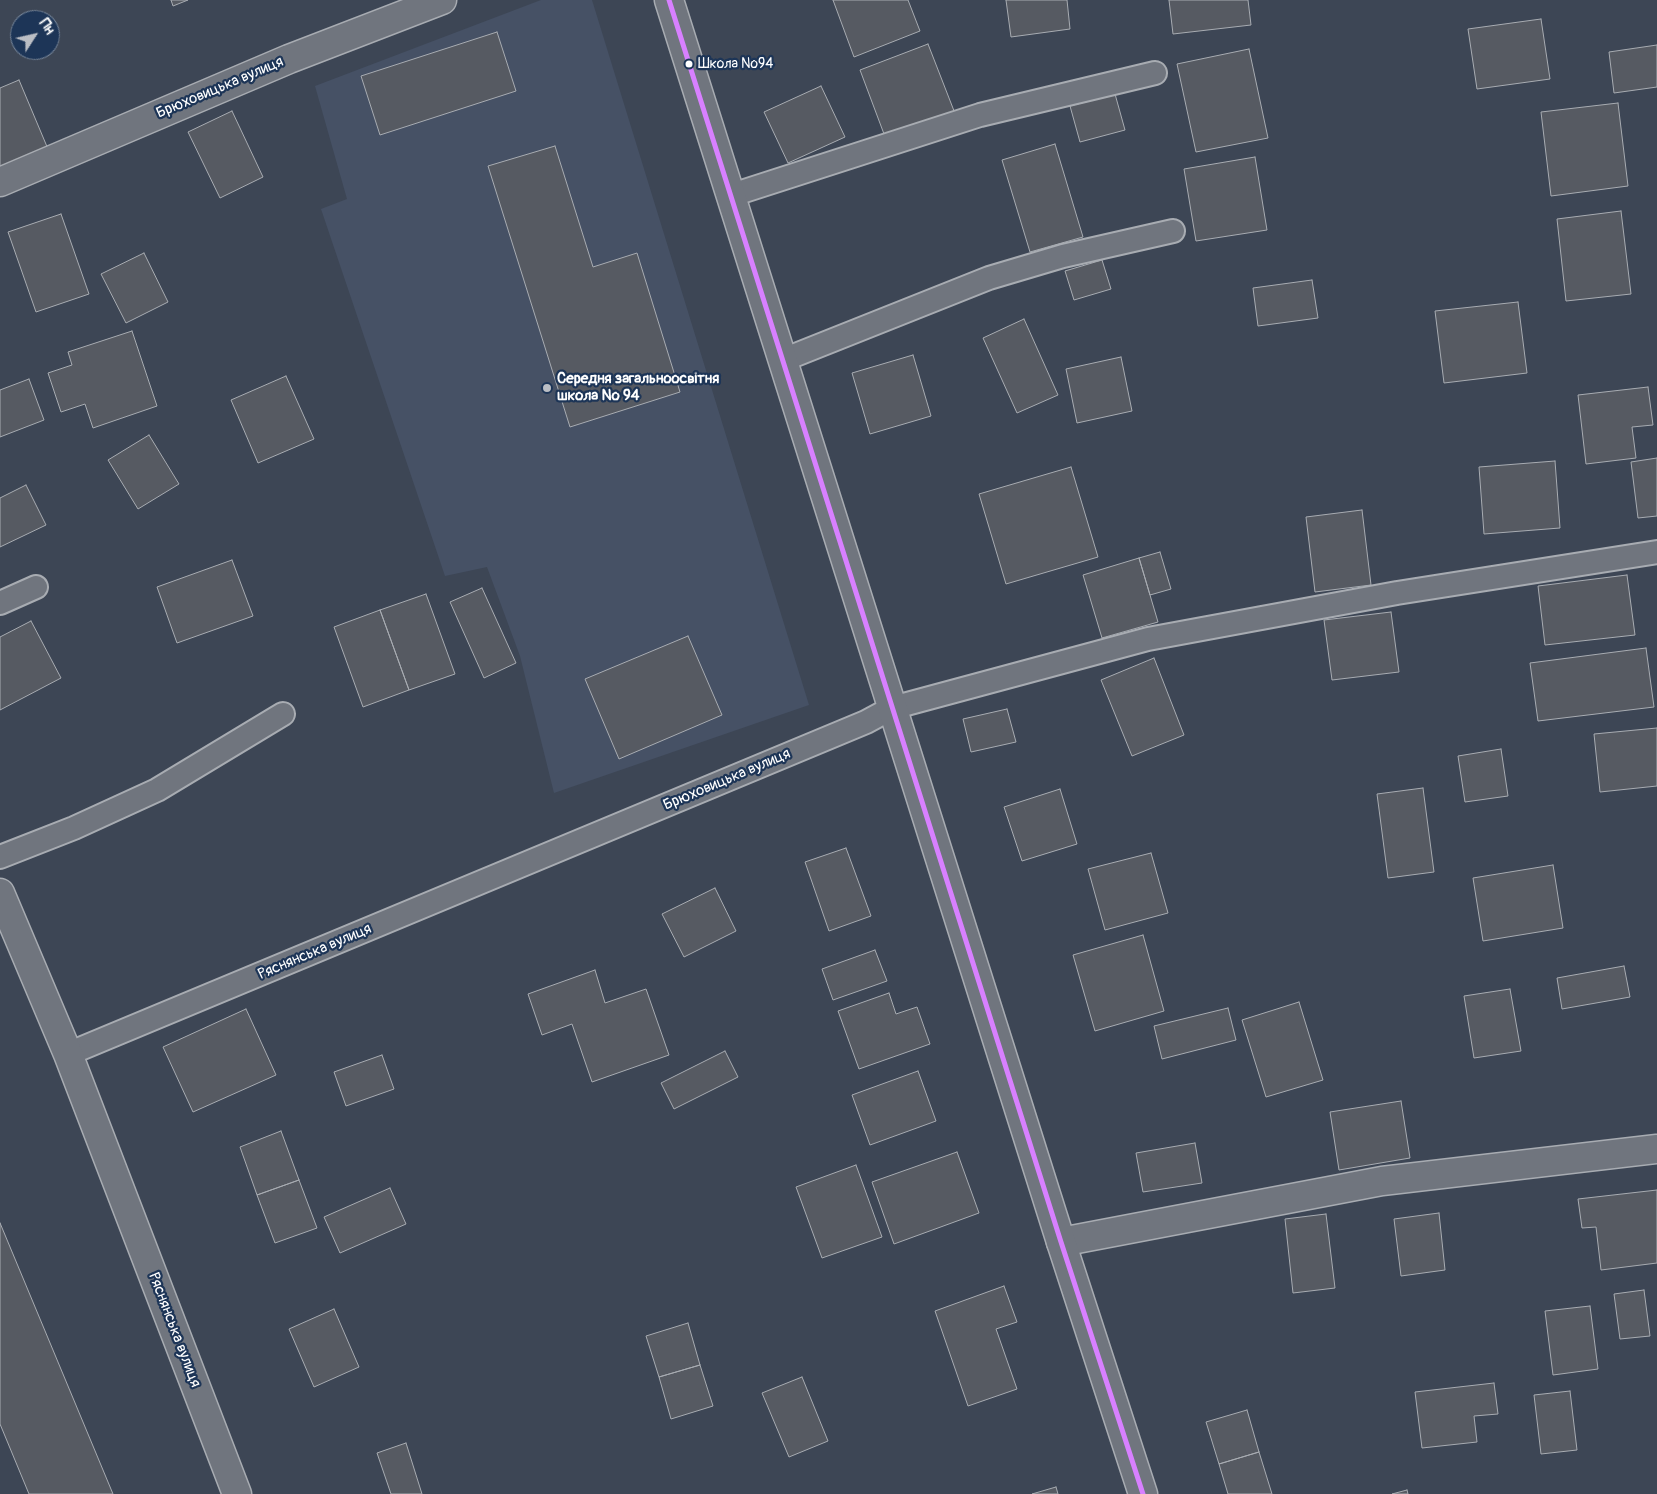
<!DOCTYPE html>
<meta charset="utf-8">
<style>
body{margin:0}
#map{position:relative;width:1657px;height:1494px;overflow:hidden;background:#3d4655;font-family:Pangolin,sans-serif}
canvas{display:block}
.north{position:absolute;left:10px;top:10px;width:50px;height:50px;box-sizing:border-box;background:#1d3557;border:1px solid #77869a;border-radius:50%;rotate:55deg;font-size:14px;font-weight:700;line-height:20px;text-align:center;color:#fff}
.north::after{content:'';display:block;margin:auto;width:18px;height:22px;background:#bbbec4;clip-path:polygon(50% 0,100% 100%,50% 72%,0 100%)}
</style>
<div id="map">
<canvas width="1657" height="1494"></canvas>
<div class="north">Пн</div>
</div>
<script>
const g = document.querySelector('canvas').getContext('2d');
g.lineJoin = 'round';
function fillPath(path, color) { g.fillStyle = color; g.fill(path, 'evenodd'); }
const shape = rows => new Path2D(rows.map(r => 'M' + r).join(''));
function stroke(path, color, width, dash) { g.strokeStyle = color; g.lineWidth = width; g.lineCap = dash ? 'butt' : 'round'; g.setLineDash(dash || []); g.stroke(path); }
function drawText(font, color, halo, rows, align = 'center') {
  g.font = font + ' Pangolin,sans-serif'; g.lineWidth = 4.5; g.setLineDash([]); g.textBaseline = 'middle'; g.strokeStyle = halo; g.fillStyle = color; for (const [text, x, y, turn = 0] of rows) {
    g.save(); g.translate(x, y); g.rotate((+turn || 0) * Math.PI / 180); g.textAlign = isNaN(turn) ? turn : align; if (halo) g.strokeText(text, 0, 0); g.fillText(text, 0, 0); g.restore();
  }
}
const built = shape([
 [541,0,592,0,809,705,554,793,520,656,487,567,445,576,321,209,347,199,315,86]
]);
const building = shape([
 [171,0,188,0,173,6,171,0],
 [833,0,908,0,920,31,854,57,833,0],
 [1006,0,1067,0,1070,29,1011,37,1006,0],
 [1169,0,1248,0,1251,25,1173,34,1169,0],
 [1541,19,1550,79,1477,89,1468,29,1541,19],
 [497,32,516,91,380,135,361,76,497,32],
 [928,44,956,116,887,142,860,70,928,44],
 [1657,45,1657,87,1614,93,1609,52,1657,45],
 [1249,49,1268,138,1196,152,1177,64,1249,49],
 [19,80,48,149,0,169,0,88,19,80],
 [821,86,845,137,788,163,764,112,821,86],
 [1115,94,1125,130,1080,142,1070,106,1115,94],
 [1618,103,1628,186,1551,196,1541,112,1618,103],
 [232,111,263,177,220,198,188,132,232,111],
 [1055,144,1083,237,1030,252,1002,160,1055,144],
 [555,146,593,267,637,253,680,392,570,427,488,166,555,146],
 [1255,157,1267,230,1196,241,1184,169,1255,157],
 [1621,211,1631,294,1566,301,1557,219,1621,211],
 [61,214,89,294,36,312,8,232,61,214],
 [144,253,168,302,126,323,101,274,144,253],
 [1102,260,1111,289,1074,300,1065,271,1102,260],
 [1312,280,1318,318,1258,326,1253,288,1312,280],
 [1518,302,1527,373,1444,383,1435,311,1518,302],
 [1024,319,1058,395,1017,413,983,338,1024,319],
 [132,331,157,406,93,428,85,404,61,412,48,373,72,365,68,352,132,331],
 [913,355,931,416,870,434,852,373,913,355],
 [1121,357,1132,411,1077,423,1066,369,1121,357],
 [286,376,314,439,258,463,231,400,286,376],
 [29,379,44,420,0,437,0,390,29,379],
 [1648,387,1653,425,1632,427,1636,458,1586,464,1578,395,1648,387],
 [149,435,179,484,138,509,108,460,149,435],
 [1657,458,1657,516,1638,518,1631,462,1657,458],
 [1555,461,1560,528,1484,534,1479,467,1555,461],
 [1071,467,1098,557,1006,584,979,494,1071,467],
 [26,485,46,525,0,547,0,498,26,485],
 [1362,510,1371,585,1315,592,1306,517,1362,510],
 [1160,552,1171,589,1150,595,1139,558,1160,552],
 [1139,558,1158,622,1102,638,1083,575,1139,558],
 [232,560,253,616,177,643,157,587,232,560],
 [1627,575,1635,635,1545,645,1538,586,1627,575],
 [482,588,516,663,484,678,450,602,482,588],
 [426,594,455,674,409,690,380,610,426,594],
 [380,610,409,690,363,707,334,627,380,610],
 [1391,612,1399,672,1332,680,1324,620,1391,612],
 [31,621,61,678,0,710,0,637,31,621],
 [688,636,722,715,619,759,585,679,688,636],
 [1646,648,1654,707,1538,721,1530,663,1646,648],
 [1154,658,1184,735,1132,756,1101,680,1154,658],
 [1007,709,1016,742,971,752,963,719,1007,709],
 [1657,728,1657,786,1600,792,1594,734,1657,728],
 [1501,749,1508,796,1465,802,1458,756,1501,749],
 [1423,788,1434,872,1388,878,1377,794,1423,788],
 [1060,789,1077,844,1022,861,1004,807,1060,789],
 [846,848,871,916,829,931,805,862,846,848],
 [1151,853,1168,913,1105,930,1088,869,1151,853],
 [1553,865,1563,928,1483,941,1473,878,1553,865],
 [715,888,736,931,684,957,662,914,715,888],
 [1143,935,1164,1011,1095,1031,1073,955,1143,935],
 [875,950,887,981,833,1000,822,969,875,950],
 [1624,966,1630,997,1562,1009,1557,978,1624,966],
 [595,970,605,1003,646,989,669,1055,592,1082,572,1024,542,1035,528,994,595,970],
 [1510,989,1521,1051,1474,1058,1464,996,1510,989],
 [889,993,896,1014,917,1007,930,1044,859,1069,838,1011,889,993],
 [1299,1002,1323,1080,1266,1097,1242,1020,1299,1002],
 [1228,1008,1236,1040,1162,1059,1154,1026,1228,1008],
 [246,1009,276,1075,193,1112,163,1047,246,1009],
 [725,1051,738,1077,674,1109,661,1083,725,1051],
 [382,1055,394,1089,346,1106,334,1072,382,1055],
 [918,1071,936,1121,870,1145,852,1095,918,1071],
 [1401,1101,1410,1158,1339,1170,1330,1112,1401,1101],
 [281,1131,299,1180,257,1195,240,1147,281,1131],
 [1195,1143,1202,1183,1143,1192,1136,1153,1195,1143],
 [957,1152,979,1213,894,1244,872,1182,957,1152],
 [856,1165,882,1237,822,1258,796,1187,856,1165],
 [299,1180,317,1228,275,1243,257,1195,299,1180],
 [390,1188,406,1224,340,1253,324,1217,390,1188],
 [1657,1190,1657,1263,1601,1270,1596,1227,1582,1228,1578,1199,1657,1190],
 [1439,1213,1445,1270,1401,1276,1394,1219,1439,1213],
 [1326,1214,1335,1288,1293,1293,1285,1219,1326,1214],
 [0,1223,113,1494,29,1494,0,1424,0,1223],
 [1004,1286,1017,1322,996,1329,1017,1389,968,1406,935,1311,1004,1286],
 [1644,1290,1650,1336,1620,1339,1614,1294,1644,1290],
 [1590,1306,1598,1369,1553,1375,1545,1311,1590,1306],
 [334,1309,359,1367,314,1387,289,1329,334,1309],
 [688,1323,700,1365,659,1377,646,1336,688,1323],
 [700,1365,713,1406,671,1419,659,1377,700,1365],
 [802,1377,828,1441,789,1457,762,1393,802,1377],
 [1494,1383,1498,1414,1474,1416,1477,1442,1422,1448,1415,1392,1494,1383],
 [1570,1391,1577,1450,1541,1454,1534,1395,1570,1391],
 [1247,1410,1259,1452,1219,1464,1206,1422,1247,1410],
 [406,1443,422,1494,391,1494,377,1453,406,1443],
 [1259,1452,1272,1494,1228,1494,1219,1464,1259,1452],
 [1056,1487,1058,1494,1032,1494,1056,1487],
 [1407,1490,1408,1494,1392,1494,1407,1490]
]);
const lane = shape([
 [732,195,980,115,1155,73],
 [783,360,989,278,1063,256,1173,231],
 [0,603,36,587],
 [0,857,74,828,157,790,283,714],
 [68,1054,866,722,892,708,1148,639,1397,593,1657,552]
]);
const street = shape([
 [0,182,289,59,442,0],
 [0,893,68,1054,237,1494],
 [1061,1242,1382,1181,1657,1149]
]);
const secondary = shape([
 [669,0,1061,1242,1143,1494]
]);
const bus1 = shape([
 [669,0,1061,1242,1143,1494]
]);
const markers = [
 [689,64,4.5,"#fff"],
 [547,388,5,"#bbbec4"]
];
const busNames = [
 ["Школа №94",698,64]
];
const streetNames = [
 ["Брюховицька вулиця",220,88,-23],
 ["Брюховицька вулиця",727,780,-23],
 ["Ряснянська вулиця",315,952,-23],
 ["Ряснянська вулиця",174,1330,69]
];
const poiNames = [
 ["Середня загальноосвітня",557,379],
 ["школа № 94",557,396]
];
fillPath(built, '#465165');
fillPath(building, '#565a62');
stroke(building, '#a8acb2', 1);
stroke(lane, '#a8acb2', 26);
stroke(street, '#a8acb2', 31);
stroke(secondary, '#a8acb2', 31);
stroke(lane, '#70757e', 22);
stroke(street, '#70757e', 28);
stroke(secondary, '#70757e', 28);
stroke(bus1, '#d880ff', 5);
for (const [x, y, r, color] of markers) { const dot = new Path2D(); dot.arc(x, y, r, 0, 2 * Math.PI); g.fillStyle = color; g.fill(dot); stroke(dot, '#1d3557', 2); }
drawText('14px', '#fff', '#1d3557', busNames, 'left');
drawText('15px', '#fff', '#1d3557', streetNames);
drawText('bold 15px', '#fff', '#1d3557', poiNames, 'left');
</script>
